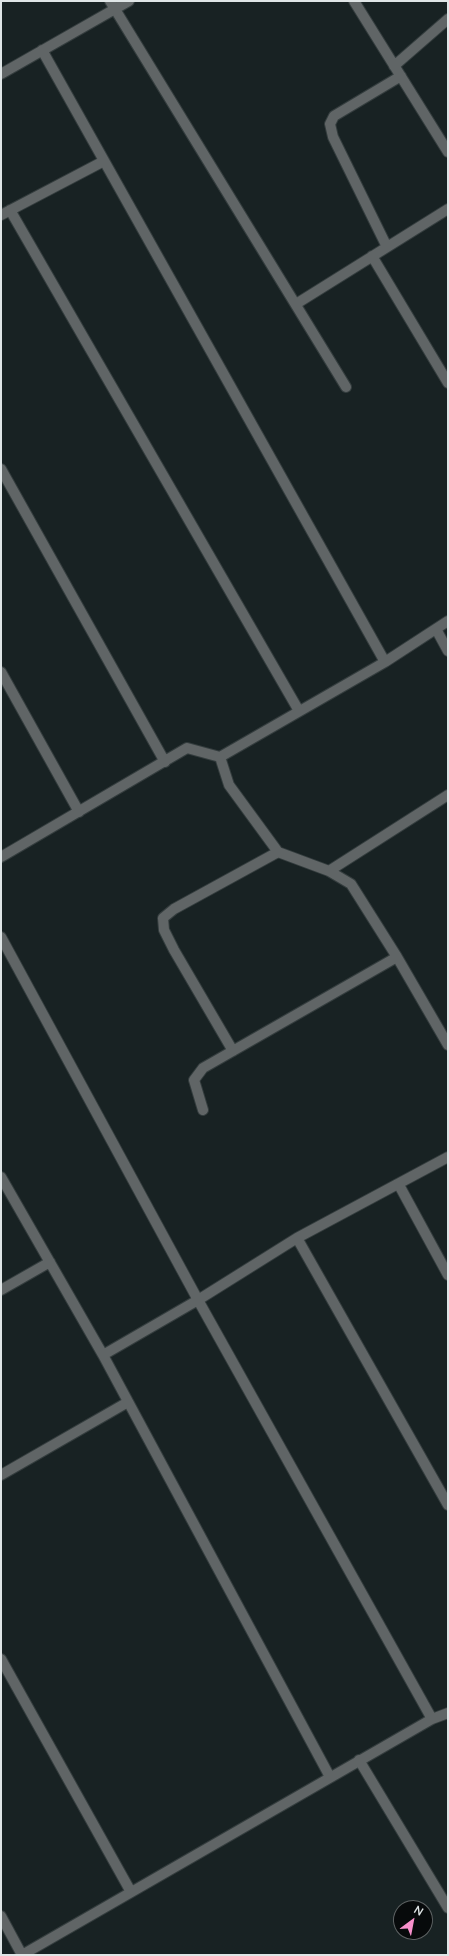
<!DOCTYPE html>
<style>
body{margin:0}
#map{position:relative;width:449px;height:1956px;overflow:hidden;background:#182223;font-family:Lato,sans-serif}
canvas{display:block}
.frame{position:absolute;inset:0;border:2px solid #dfe5e6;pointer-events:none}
.north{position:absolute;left:393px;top:1900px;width:40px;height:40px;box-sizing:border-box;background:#070a0b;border:1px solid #5d6263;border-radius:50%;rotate:32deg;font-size:11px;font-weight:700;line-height:16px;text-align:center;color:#dfe5e6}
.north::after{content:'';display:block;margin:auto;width:14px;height:18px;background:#f890cc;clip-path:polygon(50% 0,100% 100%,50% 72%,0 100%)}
</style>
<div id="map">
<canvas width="449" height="1956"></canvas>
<div class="frame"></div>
<div class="north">N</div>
</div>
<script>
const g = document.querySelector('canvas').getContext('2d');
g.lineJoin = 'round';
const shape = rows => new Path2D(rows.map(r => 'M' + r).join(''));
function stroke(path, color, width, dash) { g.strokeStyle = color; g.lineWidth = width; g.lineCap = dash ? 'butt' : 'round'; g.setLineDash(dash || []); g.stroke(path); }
const minor = shape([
 [110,1,346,387],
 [354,1,448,152],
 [42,50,385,662],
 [394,66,448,19],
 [1,74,129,1],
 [10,210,299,711],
 [1,215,104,161],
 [387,247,333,137,330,124,334,116,401,76],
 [372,256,448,383],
 [296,304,448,209],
 [1,469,165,762],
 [436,629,448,651],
 [1,672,79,812],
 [220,757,229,785,278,852,329,871,351,884,397,957,448,1045],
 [1,857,187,748,220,757,385,662,448,621],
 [329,871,448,795],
 [1,937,198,1300,432,1719],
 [233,1051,174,950,164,930,163,918,174,909,278,852],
 [203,1110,194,1080,203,1068,397,957],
 [1,1177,103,1355,198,1300,297,1238,448,1157],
 [399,1185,448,1275],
 [297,1238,448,1505],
 [1,1290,50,1262],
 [103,1355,330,1777],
 [1,1475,128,1402],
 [1,1659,131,1892],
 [359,1760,448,1908],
 [1,1916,22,1955,432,1719,448,1713]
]);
stroke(minor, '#343d3e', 12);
stroke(minor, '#606566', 10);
</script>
